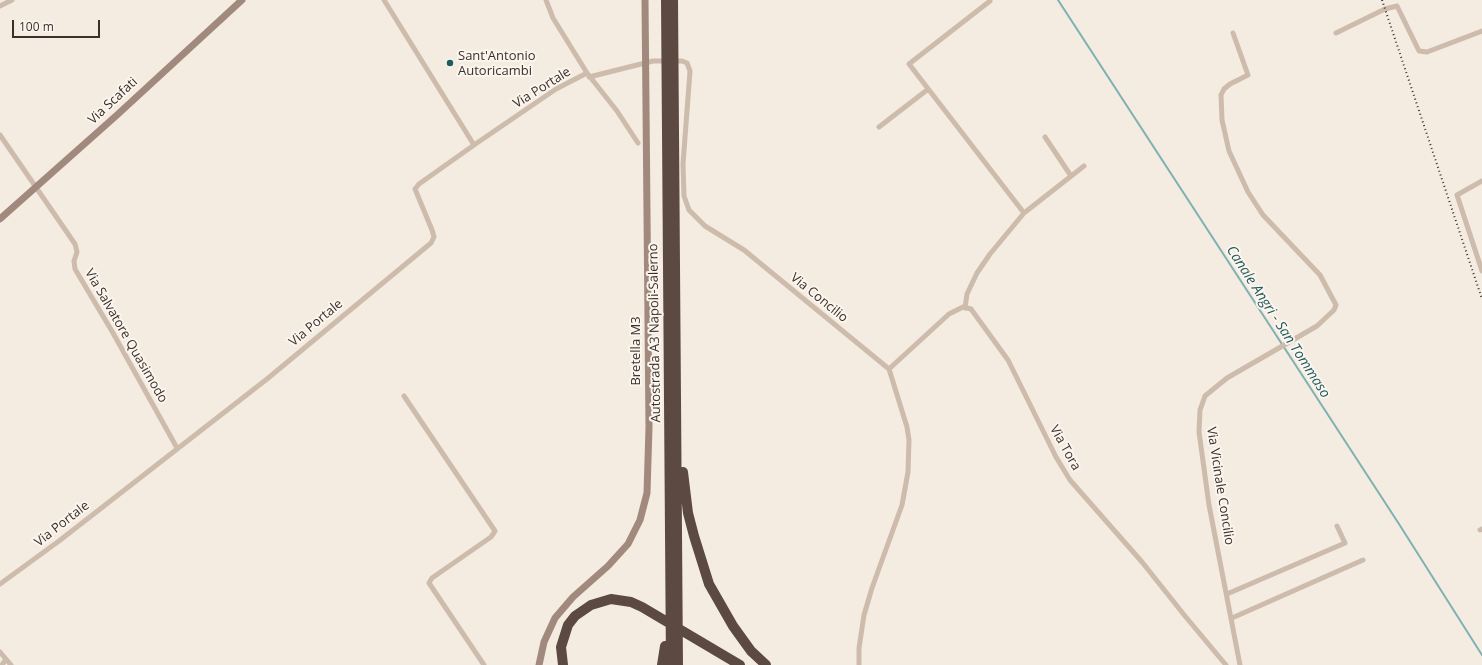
<!DOCTYPE html>
<style>
body{margin:0}
#map{position:relative;width:1482px;height:665px;overflow:hidden;background:#f4ebe1;font-family:"Open Sans",sans-serif}
canvas{display:block}
.scale{position:absolute;left:12px;top:20px;width:88px;height:18px;box-sizing:border-box;border:2px solid #3b302b;border-top:0;padding-left:5px;font-size:12px;line-height:14px;white-space:nowrap;color:#3b302b;-webkit-text-stroke:3px #fbf5ee;paint-order:stroke}
</style>
<div id="map">
<canvas width="1482" height="665"></canvas>
<div class="scale">100 m</div>
</div>
<script>
const g = document.querySelector('canvas').getContext('2d');
g.lineJoin = 'round';
const shape = rows => new Path2D(rows.map(r => 'M' + r).join(''));
function stroke(path, color, width, dash) { g.strokeStyle = color; g.lineWidth = width; g.lineCap = dash ? 'butt' : 'round'; g.setLineDash(dash || []); g.stroke(path); }
function drawText(font, color, halo, rows, align = 'center') {
  g.font = font + ' "Open Sans",sans-serif'; g.lineWidth = 4; g.setLineDash([]); g.textBaseline = 'middle'; g.strokeStyle = halo; g.fillStyle = color; for (const [text, x, y, turn = 0] of rows) {
    g.save(); g.translate(x, y); g.rotate((+turn || 0) * Math.PI / 180); g.textAlign = isNaN(turn) ? turn : align; if (halo) g.strokeText(text, 0, 0); g.fillText(text, 0, 0); g.restore();
  }
}
const stream = shape([
 [1058,0,1399,524,1482,655]
]);
const street = shape([
 [384,0,474,145],
 [546,0,553,18,587,73],
 [990,1,909,64,1024,213],
 [0,6,12,0],
 [1233,33,1248,75,1230,84,1224,89,1221,95,1222,120,1229,151,1248,192,1263,215,1320,275,1336,305,1334,310,1317,326,1227,378,1205,396,1200,410,1199,432,1209,505,1240,665],
 [1336,33,1385,9,1397,6,1419,51,1427,52,1482,31],
 [589,77,653,61,682,61,687,63,690,71,683,164,684,196,689,210,705,226,744,250,889,369,907,427,909,440,908,472,902,505,872,588,864,615,859,648,859,665],
 [879,127,927,90],
 [0,135,75,244,77,252,74,261,75,269,113,333,177,448],
 [1045,137,1071,176],
 [1482,181,1457,195,1482,271],
 [965,308,967,294,977,273,990,254,1024,213,1084,166],
 [889,369,949,314,963,307,971,309,1008,360,1056,457,1070,480,1142,562,1185,616,1226,665],
 [404,396,495,531,491,537,432,578,429,583,484,665],
 [1480,530,1482,529],
 [0,584,59,541,267,379,431,243,434,237,432,230,415,189,419,184,474,145,556,89,587,73,617,111,638,143],
 [1227,594,1345,543,1337,526],
 [1232,618,1363,560],
 [0,652,11,665],
 [2,665,6,659]
]);
const secondary = shape([
 [0,219,117,115,242,0],
 [539,665,544,642,555,618,573,597,608,566,628,544,640,520,647,493,649,427,645,0]
]);
const highway = shape([
 [666,0,671,665],
 [673,0,678,665],
 [683,472,688,513,694,536,709,584,733,626,751,651,766,665],
 [563,665,561,647,568,625,575,616,591,605,611,599,631,602,642,607,740,665],
 [662,665,665,646]
]);
const rail = shape([
 [1382,0,1482,299]
]);
const markers = [
 [450,63,4,"#1f5a5e"]
];
const poiNames = [
 ["Sant'Antonio",458,56],
 ["Autoricambi",458,71]
];
const streetNames = [
 ["Via Portale",542,88,-32],
 ["Via Scafati",113,101,-43],
 ["Via Concilio",819,298,39],
 ["Via Portale",316,323,-40],
 ["Autostrada A3 Napoli-Salerno",655,333,-91],
 ["Via Salvatore Quasimodo",126,336,60],
 ["Bretella M3",636,351,-90],
 ["Via Tora",1065,448,61],
 ["Via Vicinale Concilio",1220,486,81],
 ["Via Portale",62,524,-38]
];
const waterNames = [
 ["Canale Angri - San Tommaso",1278,322,57]
];
stroke(stream, '#7fb0b2', 2);
stroke(street, '#cdbbac', 5);
stroke(secondary, '#a18a7d', 7);
stroke(highway, '#5c4a42', 10);
stroke(rail, '#3b302b', 2, [1, 3]);
for (const [x, y, r, color] of markers) { const dot = new Path2D(); dot.arc(x, y, r, 0, 2 * Math.PI); g.fillStyle = color; g.fill(dot); stroke(dot, '#fbf5ee', 1.5); }
drawText('13px', '#3b302b', '#fbf5ee', poiNames, 'left');
drawText('13px', '#3b302b', '#fbf5ee', streetNames);
drawText('italic 14px', '#1f5a5e', '#fbf5ee', waterNames);
</script>
